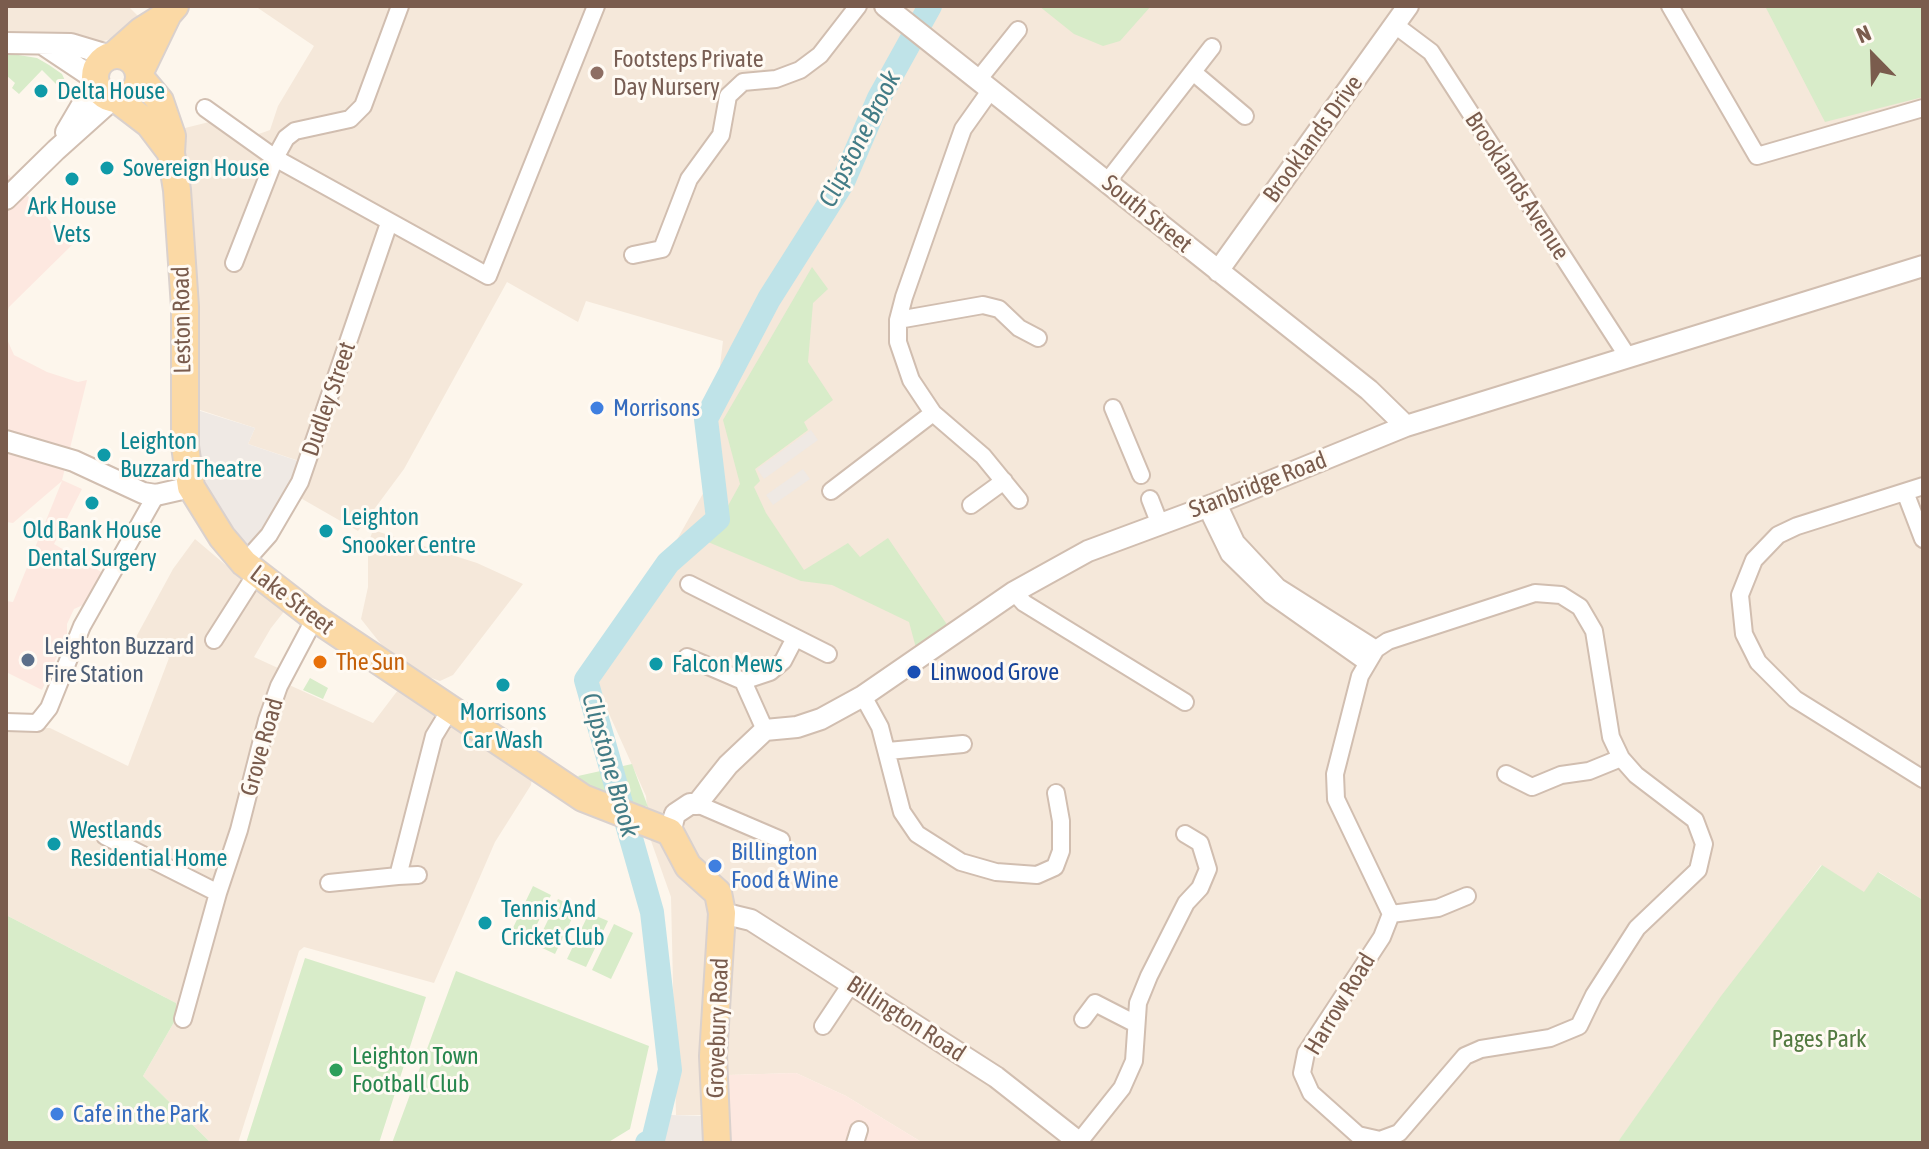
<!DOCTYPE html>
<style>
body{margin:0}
#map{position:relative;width:1929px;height:1149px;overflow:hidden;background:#fdf6ec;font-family:"Asap Condensed",sans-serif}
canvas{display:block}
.frame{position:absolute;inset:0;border:8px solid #7a5c4d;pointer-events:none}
.north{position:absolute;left:1833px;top:16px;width:80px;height:80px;-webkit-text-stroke:6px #fffaf3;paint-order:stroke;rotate:337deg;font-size:22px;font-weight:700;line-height:32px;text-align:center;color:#7a5c4d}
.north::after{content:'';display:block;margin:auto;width:28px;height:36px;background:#7a5c4d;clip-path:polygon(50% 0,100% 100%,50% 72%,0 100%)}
</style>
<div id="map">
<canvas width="1929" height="1149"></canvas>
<div class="frame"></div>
<div class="north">N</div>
</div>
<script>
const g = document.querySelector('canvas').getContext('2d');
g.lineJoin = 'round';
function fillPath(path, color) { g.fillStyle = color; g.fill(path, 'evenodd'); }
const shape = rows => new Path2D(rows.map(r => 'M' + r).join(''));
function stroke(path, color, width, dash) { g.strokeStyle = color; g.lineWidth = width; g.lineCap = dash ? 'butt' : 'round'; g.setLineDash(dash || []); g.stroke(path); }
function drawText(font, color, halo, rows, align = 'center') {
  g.font = font + ' "Asap Condensed",sans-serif'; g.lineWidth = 6; g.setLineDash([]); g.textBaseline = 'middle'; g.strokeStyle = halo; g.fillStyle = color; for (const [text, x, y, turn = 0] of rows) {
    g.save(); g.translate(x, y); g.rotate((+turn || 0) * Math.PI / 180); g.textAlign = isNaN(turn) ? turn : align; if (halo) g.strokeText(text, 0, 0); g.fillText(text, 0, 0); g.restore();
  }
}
const residential = shape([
 [6,6,128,6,144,22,116,38,94,43,6,35],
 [255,6,1923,6,1923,900,1879,872,1864,893,1821,865,1617,1143,923,1143,846,1096,796,1073,729,1075,702,1115,676,1115,671,897,650,838,646,796,588,667,670,552,705,490,723,341,586,301,578,322,507,282,404,469,358,531,297,496,299,461,248,444,255,428,194,408,177,130,213,121,253,136,270,130,278,106,314,46],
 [373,530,477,563,523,584,453,675,440,681,423,675,384,648,361,619,368,587,368,544],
 [195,539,247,583,286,609,271,628,254,657,278,668,276,679,373,723,398,690,532,778,531,785,495,842,434,983,304,947,299,951,238,1143,211,1143,143,1076,177,1017,176,1003,6,915,6,728,50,728,128,766,169,658,135,639,173,569]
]);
const commercial = shape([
 [6,172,72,245,9,307,6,317],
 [6,337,14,355,47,372,78,382,87,380,62,480,82,489,54,544,103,573,83,605,74,609,67,624,67,634,42,690,6,672,6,601,13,602,62,481,13,523,6,522],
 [796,1073,846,1096,923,1143,724,1143,728,1075]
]);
const industrial = shape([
 [194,409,255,428,248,444,301,462,259,541,249,545,240,545,204,484,198,461],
 [811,430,818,440,764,479,757,469],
 [803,469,810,479,773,505,766,495],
 [671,1115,703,1116,708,1143,654,1143]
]);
const green = shape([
 [1039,6,1151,6,1120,41,1103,46,1074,34],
 [1765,6,1923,6,1923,97,1825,122],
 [6,53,37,58,49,65,62,74,68,87,69,97,42,70,19,94,12,88,15,83,6,75],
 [812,267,828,289,813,303,808,362,833,400,804,422,808,430,755,469,760,481,754,487,766,513,804,570,848,543,860,557,888,538,948,626,916,648,909,622,832,585,801,581,708,542,740,484,723,420],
 [310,678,328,688,323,699,303,690],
 [632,764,648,807,607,798,584,785,578,776],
 [1822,865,1864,892,1878,872,1923,900,1923,1143,1617,1143,1721,996],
 [533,886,551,895,529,941,511,932],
 [558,899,577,908,555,954,536,945],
 [589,913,608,921,586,967,567,959],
 [6,915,176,1003,177,1017,143,1076,211,1143,6,1143],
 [614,924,633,933,611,979,592,970],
 [305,958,426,997,379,1143,246,1143],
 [456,971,649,1046,630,1129,607,1143,392,1143]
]);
const river = shape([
 [647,1143,653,1140,670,1070,652,912,586,680,668,563,718,519,706,419,769,299,843,182,879,98,930,6]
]);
const minor = shape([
 [1670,6,1757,156,1923,108],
 [1395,25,1431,52,1628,357],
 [1193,72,1245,116],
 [978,80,1018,30],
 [990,91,963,129,958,143,904,297,898,320,898,342,911,380,933,413,983,456,1019,500],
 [205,108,275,158,286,138,295,131,350,119,363,106,400,6],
 [1107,182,1212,47],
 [633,255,662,249,689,179,721,135,728,96,743,82,776,79,800,70,820,55,858,6],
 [234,263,275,158,488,276,596,6],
 [898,320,983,305,999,309,1019,328,1038,338],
 [1113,408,1141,475],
 [1923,486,1797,526,1778,535,1754,560,1740,595,1744,634,1758,662,1795,699,1923,779],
 [831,491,933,413],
 [1905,492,1923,539],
 [1150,499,1159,522],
 [971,505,1004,481],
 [244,563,269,535,300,482,389,223],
 [689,584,828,654],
 [1014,592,1024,603,1185,702],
 [1535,593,1561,595,1580,607,1594,631,1611,737,1621,758,1636,775,1695,820,1704,844,1698,870,1637,928,1594,995,1579,1026,1550,1038,1481,1049,1465,1056,1399,1133,1380,1140,1358,1135,1311,1093,1302,1073,1306,1053,1382,937,1391,914,1336,799,1335,774,1360,676,1376,649,1388,641,1535,593],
 [214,640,256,574],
 [687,657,743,681],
 [1366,662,1271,595,1229,554,1211,517,1212,505,1222,512,1236,542,1278,587,1376,649],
 [863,696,880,727,902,812,917,834,961,862,996,872,1037,875,1055,867,1061,851,1061,821,1056,793],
 [6,722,37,723,49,708,82,626,156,495],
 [765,730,743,681,770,672,783,661,795,638],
 [888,751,963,744],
 [1506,774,1532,787,1561,775,1589,771,1621,758],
 [697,804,781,840],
 [105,836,218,893],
 [398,876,418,875],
 [329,883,398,876,434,736,451,708],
 [1391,914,1438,908,1467,896],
 [183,1019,218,893,239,830,267,720,279,686,315,618],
 [1083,1019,1095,1003,1136,1024],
 [823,1026,851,984],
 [1079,1142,1122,1088,1134,1061,1138,1003,1149,976,1186,903,1200,888,1208,869,1200,843,1185,834],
 [855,1143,859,1130]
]);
const tertiary = shape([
 [885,6,1369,390,1406,426],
 [6,43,71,44,111,56],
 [44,45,95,79],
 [66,132,96,81],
 [6,199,56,150,114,98],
 [1218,271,1408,6],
 [6,441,74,461,143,493,156,495,191,487],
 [670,832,675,814,690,804,697,804,728,765,765,730,797,727,821,719,863,696,1014,592,1088,551,1212,505,1406,426,1923,266],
 [722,913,751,920,851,984,996,1077,1080,1143]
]);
const primary = shape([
 [114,55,141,31,168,14],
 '95 77a22 22 0 1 1 44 0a22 22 0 1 1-44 0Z',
 [139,74,168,14,175,6],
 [139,76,160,101,172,136,171,153,177,190,185,307,185,446,191,487,222,537,244,563,315,618,583,798,670,832,688,866,718,893,722,913,713,1056,717,1143],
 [115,98,149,124,171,153]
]);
const markers = [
 [597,73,8,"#8d6e63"],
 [41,91,8,"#0f9aa8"],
 [107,168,8,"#0f9aa8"],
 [72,179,8,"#0f9aa8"],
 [597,408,8,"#3f7fe0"],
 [104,455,8,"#0f9aa8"],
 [92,503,8,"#0f9aa8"],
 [326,531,8,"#0f9aa8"],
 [28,660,8,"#5c6f8a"],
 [320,662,8,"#e8710a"],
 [656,664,8,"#0f9aa8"],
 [914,672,8,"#1a4fb4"],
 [503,685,8,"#0f9aa8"],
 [54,844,8,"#0f9aa8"],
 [715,866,8,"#3f7fe0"],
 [485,923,8,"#0f9aa8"],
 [336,1070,8,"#2e9e5b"],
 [57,1114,8,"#3f7fe0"]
];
const educationNames = [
 ["Footsteps Private",613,59],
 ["Day Nursery",613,87]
];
const cultureNames = [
 ["Delta House",57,91],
 ["Sovereign House",123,168],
 ["Ark House",72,206,"center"],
 ["Vets",72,234,"center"],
 ["Leighton",120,441],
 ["Buzzard Theatre",120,469],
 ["Leighton",342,517],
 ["Snooker Centre",342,545],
 ["Old Bank House",92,530,"center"],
 ["Dental Surgery",92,558,"center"],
 ["Falcon Mews",672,664],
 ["Morrisons",503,712,"center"],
 ["Car Wash",503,740,"center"],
 ["Westlands",70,830],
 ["Residential Home",70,858],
 ["Tennis And",501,909],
 ["Cricket Club",501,937]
];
const streetNames = [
 ["Brooklands Drive",1313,139,-54],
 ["Brooklands Avenue",1517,186,57],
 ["South Street",1147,214,39],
 ["Leston Road",182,320,-91],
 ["Dudley Street",329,399,-71],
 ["Stanbridge Road",1258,485,-21],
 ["Lake Street",292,600,37],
 ["Grove Road",262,747,-74],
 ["Harrow Road",1340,1004,-59],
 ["Billington Road",906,1019,33],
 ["Grovebury Road",718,1028,-88]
];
const shopNames = [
 ["Morrisons",613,408],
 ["Billington",731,852],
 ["Food & Wine",731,880],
 ["Cafe in the Park",73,1114]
];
const serviceNames = [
 ["Leighton Buzzard",44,646],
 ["Fire Station",44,674]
];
const foodNames = [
 ["The Sun",336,662]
];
const transitNames = [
 ["Linwood Grove",930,672]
];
const parkNames = [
 ["Pages Park",1819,1039]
];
const leisureNames = [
 ["Leighton Town",352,1056],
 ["Football Club",352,1084]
];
const waterNames = [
 ["Clipstone Brook",860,139,-63],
 ["Clipstone Brook",610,765,74]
];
fillPath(residential, '#f5e8da');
fillPath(commercial, '#fde8e0');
fillPath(industrial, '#efe9e4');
fillPath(green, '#d8ecc9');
stroke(river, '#bfe3e8', 24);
stroke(minor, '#d1beb0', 20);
stroke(tertiary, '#d1beb0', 24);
stroke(primary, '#dad1cd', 30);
stroke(minor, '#fff', 16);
stroke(tertiary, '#fff', 20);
stroke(primary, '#fbd9a5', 26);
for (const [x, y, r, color] of markers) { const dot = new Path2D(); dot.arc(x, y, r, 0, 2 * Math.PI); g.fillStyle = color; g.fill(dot); stroke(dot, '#fffaf3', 3); }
drawText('24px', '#785e54', '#fffaf3', educationNames, 'left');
drawText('24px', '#0d838f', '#fffaf3', cultureNames, 'left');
drawText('24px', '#7a5c4d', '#fffaf3', streetNames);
drawText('24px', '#366cbe', '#fffaf3', shopNames, 'left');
drawText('24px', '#4e5e75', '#fffaf3', serviceNames, 'left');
drawText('24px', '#c56008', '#fffaf3', foodNames, 'left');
drawText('24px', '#164399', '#fffaf3', transitNames, 'left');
drawText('24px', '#537a41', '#fffaf3', parkNames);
drawText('24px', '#27864d', '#fffaf3', leisureNames, 'left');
drawText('italic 26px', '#437c86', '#fffaf3', waterNames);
</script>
